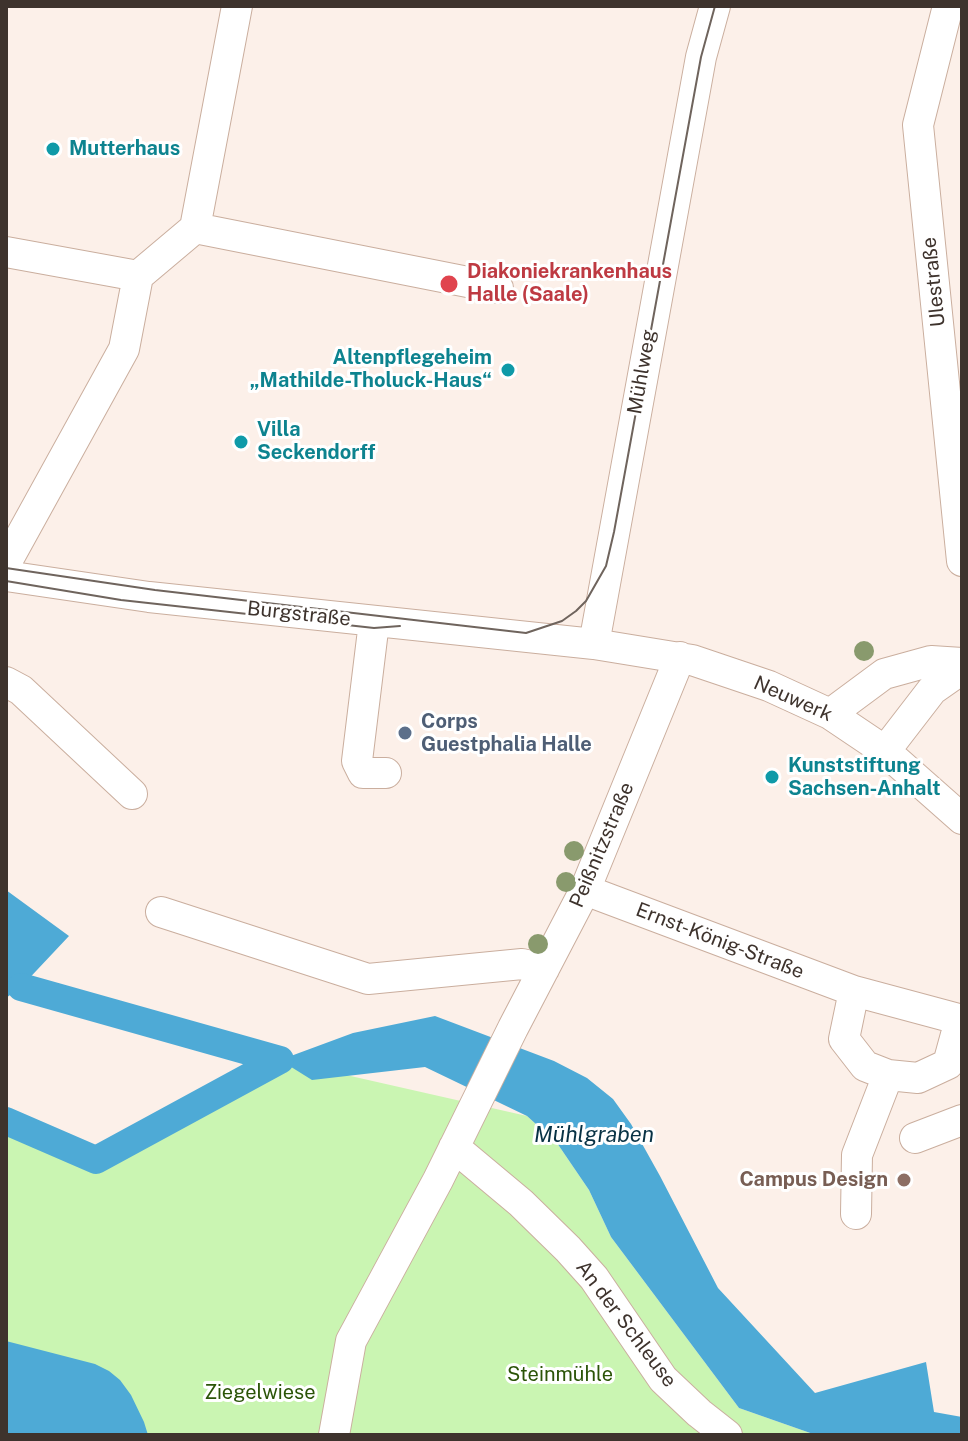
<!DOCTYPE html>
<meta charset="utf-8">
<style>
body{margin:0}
#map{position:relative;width:968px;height:1441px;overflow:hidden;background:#fcf0e9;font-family:"Public Sans",sans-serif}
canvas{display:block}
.frame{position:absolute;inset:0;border:8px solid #3e332d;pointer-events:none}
</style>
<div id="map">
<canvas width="968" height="1441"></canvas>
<div class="frame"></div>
</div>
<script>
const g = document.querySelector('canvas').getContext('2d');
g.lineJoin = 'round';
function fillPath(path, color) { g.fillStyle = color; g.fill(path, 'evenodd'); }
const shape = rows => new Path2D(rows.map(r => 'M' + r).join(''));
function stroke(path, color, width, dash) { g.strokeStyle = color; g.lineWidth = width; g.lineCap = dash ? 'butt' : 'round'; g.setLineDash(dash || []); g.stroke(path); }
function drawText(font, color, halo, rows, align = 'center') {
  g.font = font + ' "Public Sans",sans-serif'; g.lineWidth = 6; g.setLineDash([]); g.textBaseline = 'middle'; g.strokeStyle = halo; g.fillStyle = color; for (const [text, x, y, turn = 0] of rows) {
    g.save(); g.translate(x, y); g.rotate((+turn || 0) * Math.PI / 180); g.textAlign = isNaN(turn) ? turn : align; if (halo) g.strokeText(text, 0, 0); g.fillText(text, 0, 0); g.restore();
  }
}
const green = shape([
 [280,1060,527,1116,557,1143,589,1190,611,1237,739,1408,816,1435,6,1435,6,1121,96,1160]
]);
const water = shape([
 [6,890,69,936,21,987,6,998],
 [435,1016,554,1061,587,1078,613,1099,631,1124,660,1176,718,1288,815,1393,926,1362,934,1412,962,1417,962,1435,816,1435,739,1408,611,1237,589,1190,557,1143,527,1116,425,1067,312,1080,280,1060,353,1033],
 [6,1341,95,1364,109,1371,120,1380,131,1395,144,1422,148,1435,6,1435]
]);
const canal = shape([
 [21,987,280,1060],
 [6,1121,96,1160,280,1060]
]);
const minor = shape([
 [948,6,918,125,962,561],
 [195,228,237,6],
 [6,252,138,276,124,349,6,563],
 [138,276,195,228,498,288],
 [6,576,149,597,594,644,692,660,769,686,830,714,885,751,962,819],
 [374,622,357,761,363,773,386,773],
 [594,644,701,57,715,6],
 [6,682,21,690,132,794],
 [830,714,884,674,931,661,962,663],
 [885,751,932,690,962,669],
 [585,890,854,991,962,1020],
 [161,912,368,979,522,964,544,969],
 [854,991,844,1039,865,1066,888,1075,918,1078,948,1064,960,1020],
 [915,1138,962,1120],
 [454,1147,521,1203,568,1249,594,1278,663,1379,699,1413,727,1435],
 [856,1214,857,1155,888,1075],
 [334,1435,351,1341,438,1180,513,1028,585,890,680,657]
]);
const tram = shape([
 [6,568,155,590,526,633,562,621,576,611,586,601,606,566,614,532,701,57,715,6],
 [6,581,121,600,374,628,400,626]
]);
const trees = [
 [864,651],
 [574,851],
 [566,882],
 [538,944]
];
const markers = [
 [53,149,8,"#0f9aa8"],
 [449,284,10,"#e0444e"],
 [508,370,8,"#0f9aa8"],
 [241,442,8,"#0f9aa8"],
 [405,733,8,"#5c6f8a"],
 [772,777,8,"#0f9aa8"],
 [904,1180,8,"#8d6e63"]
];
const cultureNames = [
 ["Mutterhaus",69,149],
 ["Altenpflegeheim",492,358,"right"],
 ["„Mathilde-Tholuck-Haus“",492,381,"right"],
 ["Villa",257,430],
 ["Seckendorff",257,453],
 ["Kunststiftung",788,766],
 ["Sachsen-Anhalt",788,789]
];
const healthNames = [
 ["Diakoniekrankenhaus",467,272],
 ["Halle (Saale)",467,295]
];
const streetNames = [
 ["Ulestraße",934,282,-96],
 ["Mühlweg",642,372,-80],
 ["Burgstraße",299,614,6],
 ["Neuwerk",793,699,24],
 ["Peißnitzstraße",602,845,-67],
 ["Ernst-König-Straße",720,941,21],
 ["An der Schleuse",626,1324,53]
];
const serviceNames = [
 ["Corps",421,722],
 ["Guestphalia Halle",421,745]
];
const educationNames = [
 ["Campus Design",888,1180]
];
const parkNames = [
 ["Steinmühle",560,1375],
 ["Ziegelwiese",260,1393]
];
const waterNames = [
 ["Mühlgraben",594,1135]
];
fillPath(green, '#caf5b2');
fillPath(water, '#4eaad6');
stroke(canal, '#4eaad6', 28);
stroke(minor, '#caae9e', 32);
stroke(minor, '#fff', 30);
stroke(tram, '#6f645d', 2);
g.fillStyle = '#899a6d';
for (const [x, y] of trees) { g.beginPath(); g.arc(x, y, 10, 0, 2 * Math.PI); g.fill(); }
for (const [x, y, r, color] of markers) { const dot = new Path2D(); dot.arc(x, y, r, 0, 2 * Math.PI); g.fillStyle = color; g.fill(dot); stroke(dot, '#fff', 3); }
drawText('bold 20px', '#0d838f', '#fff', cultureNames, 'left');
drawText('bold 20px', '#be3a42', '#fff', healthNames, 'left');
drawText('20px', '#3e332d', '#fff', streetNames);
drawText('bold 20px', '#4e5e75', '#fff', serviceNames, 'left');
drawText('bold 20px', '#785e54', '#fff', educationNames, 'right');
drawText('20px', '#2b5408', '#fff', parkNames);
drawText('italic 22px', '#083245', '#fff', waterNames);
</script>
